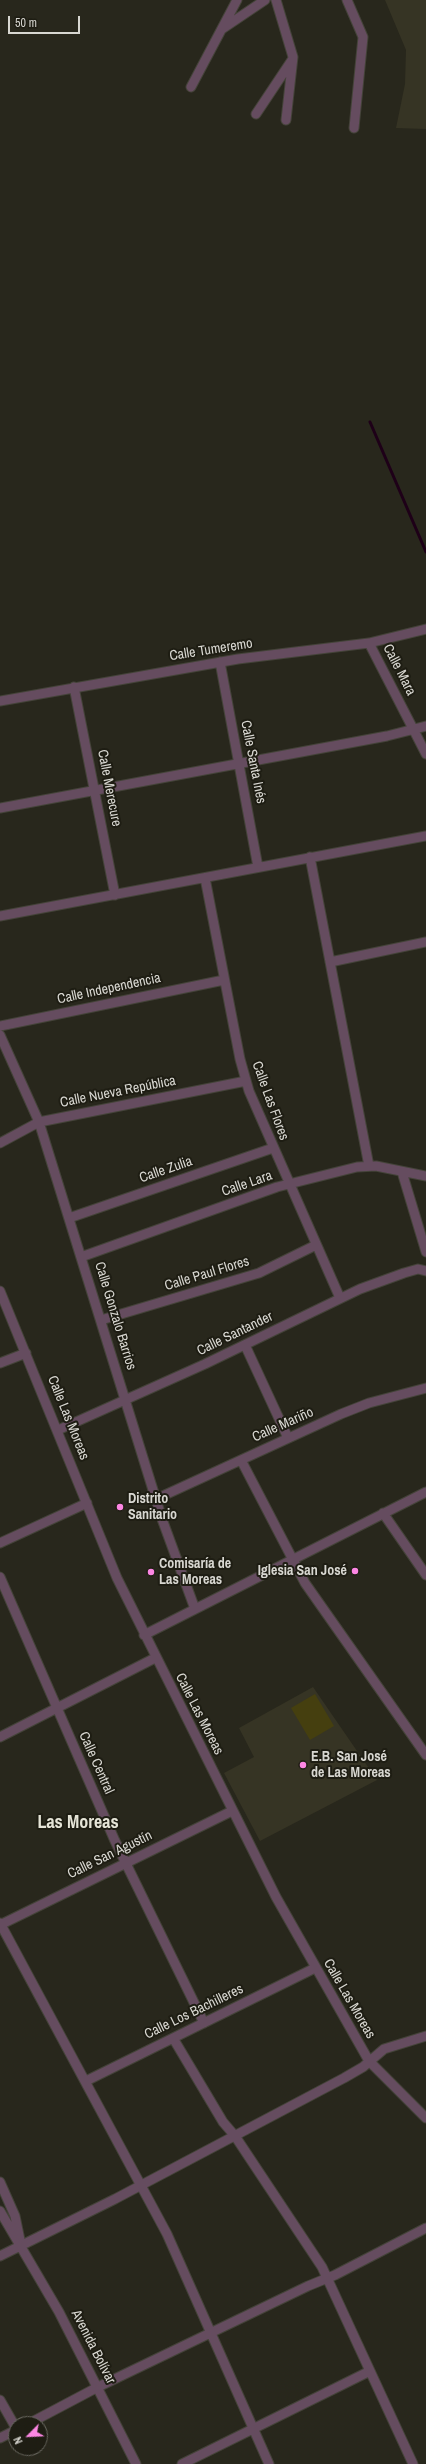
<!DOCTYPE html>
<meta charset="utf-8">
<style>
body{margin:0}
#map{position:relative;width:426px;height:2464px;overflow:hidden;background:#28271c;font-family:"Archivo Narrow",sans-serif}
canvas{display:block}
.north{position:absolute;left:8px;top:2416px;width:40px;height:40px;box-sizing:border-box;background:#1e1d13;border:1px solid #68675f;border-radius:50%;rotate:246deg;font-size:11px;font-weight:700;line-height:16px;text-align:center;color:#d8d7d1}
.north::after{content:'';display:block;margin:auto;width:14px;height:18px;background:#fc86e3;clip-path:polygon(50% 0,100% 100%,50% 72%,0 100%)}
.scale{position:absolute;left:8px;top:16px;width:72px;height:18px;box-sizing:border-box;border:2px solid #d8d7d1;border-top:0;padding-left:5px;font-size:12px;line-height:14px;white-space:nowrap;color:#d8d7d1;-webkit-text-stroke:3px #1e1d13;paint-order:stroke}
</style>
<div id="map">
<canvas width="426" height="2464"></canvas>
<div class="north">N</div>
<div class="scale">50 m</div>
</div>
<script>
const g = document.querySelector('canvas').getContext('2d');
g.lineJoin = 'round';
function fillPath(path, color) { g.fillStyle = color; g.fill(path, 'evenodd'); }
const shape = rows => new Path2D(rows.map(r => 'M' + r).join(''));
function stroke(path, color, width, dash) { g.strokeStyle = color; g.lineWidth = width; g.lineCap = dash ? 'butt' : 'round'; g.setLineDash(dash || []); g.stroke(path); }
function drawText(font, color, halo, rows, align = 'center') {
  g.font = font + ' "Archivo Narrow",sans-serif'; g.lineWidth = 4; g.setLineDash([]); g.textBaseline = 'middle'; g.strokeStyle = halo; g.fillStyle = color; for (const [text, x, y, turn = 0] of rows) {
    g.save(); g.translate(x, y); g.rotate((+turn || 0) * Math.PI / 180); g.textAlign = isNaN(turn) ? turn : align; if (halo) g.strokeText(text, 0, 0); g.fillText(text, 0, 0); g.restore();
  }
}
const built = shape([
 [385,0,426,0,426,129,396,128,405,84,406,50],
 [313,1687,377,1780,260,1841,224,1773,254,1757,239,1728]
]);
const green = shape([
 [315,1694,334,1726,310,1740,291,1708]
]);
const stream = shape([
 [370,422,426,552]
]);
const street = shape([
 [276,0,293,57,286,120],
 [347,0,363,37,354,128],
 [222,29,265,0],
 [191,87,237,0],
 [256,114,292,60],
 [369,643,426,754],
 [220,662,258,867],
 [74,687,115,895],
 [0,701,238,659,369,643,426,629],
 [0,808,387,736,426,726],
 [310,857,369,1166],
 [205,878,240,1059,249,1091,340,1298],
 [0,916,426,836],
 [330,962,426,942],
 [0,1026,224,980],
 [0,1035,39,1122,162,1519,195,1609],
 [0,1143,39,1122,246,1081],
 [402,1172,426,1252],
 [69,1218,273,1148],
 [81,1257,277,1187,357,1167,376,1166,426,1176],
 [0,1291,117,1578,276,1897,369,2061,426,2118],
 [101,1320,259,1273,316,1245],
 [245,1345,288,1438],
 [0,1363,26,1353],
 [58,1430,205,1364,360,1289,404,1273,418,1269,426,1271],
 [241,1460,305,1583,426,1755],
 [156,1499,341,1414,369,1403,426,1388],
 [383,1513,426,1575],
 [0,1543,87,1503],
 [0,1577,115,1841,204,2023],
 [144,1635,426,1492],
 [0,1737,155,1658],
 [0,1923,167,2234,269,2464],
 [0,1925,232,1811],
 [173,2038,223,2122,235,2136,322,2267,413,2464],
 [86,2081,315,1968],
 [0,2182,15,2216,20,2240],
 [0,2211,59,2312,136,2464],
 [0,2256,115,2199,344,2078,363,2067,384,2049,426,2036],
 [0,2400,16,2428],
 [28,2424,98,2387,308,2286,335,2275,426,2228],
 [0,2438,16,2430],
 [182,2464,370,2371]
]);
const markers = [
 [120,1507,4,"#fc86e3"],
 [355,1571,4,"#fc86e3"],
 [151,1572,4,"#fc86e3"],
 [303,1765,4,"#fc86e3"]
];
const streetNames = [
 ["Calle Tumeremo",211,650,-9],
 ["Calle Mara",399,670,63],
 ["Calle Santa Inés",253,762,79],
 ["Calle Merecure",109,788,79],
 ["Calle Independencia",109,989,-12],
 ["Calle Nueva República",118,1092,-11],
 ["Calle Las Flores",270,1101,70],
 ["Calle Zulia",166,1170,-19],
 ["Calle Lara",247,1184,-19],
 ["Calle Paul Flores",207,1274,-17],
 ["Calle Gonzalo Barrios",115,1316,73],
 ["Calle Santander",235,1334,-26],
 ["Calle Las Moreas",68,1418,68],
 ["Calle Mariño",283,1425,-24],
 ["Calle Las Moreas",199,1714,63],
 ["Calle Central",96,1763,66],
 ["Calle San Agustín",110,1855,-26],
 ["Calle Las Moreas",349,1999,60],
 ["Calle Los Bachilleres",194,2012,-26],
 ["Avenida Bolívar",93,2347,63]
];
const poiNames = [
 ["Distrito",128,1499],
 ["Sanitario",128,1515],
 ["Comisaría de",159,1564],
 ["Las Moreas",159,1580],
 ["Iglesia San José",347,1571,"right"],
 ["E.B. San José",311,1757],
 ["de Las Moreas",311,1773]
];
const districtNames = [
 ["Las Moreas",78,1823]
];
fillPath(built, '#363424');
fillPath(green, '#453f0f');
stroke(stream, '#1e0018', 3);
stroke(street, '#444339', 11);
stroke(street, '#654c5f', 9);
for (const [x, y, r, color] of markers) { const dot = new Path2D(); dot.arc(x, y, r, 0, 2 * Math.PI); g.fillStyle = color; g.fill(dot); stroke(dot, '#1e1d13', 1.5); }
drawText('14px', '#d8d7d1', '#1e1d13', streetNames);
drawText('bold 14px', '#d8d7d1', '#1e1d13', poiNames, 'left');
drawText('bold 18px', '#e5e4d7', '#1e1d13', districtNames);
</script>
